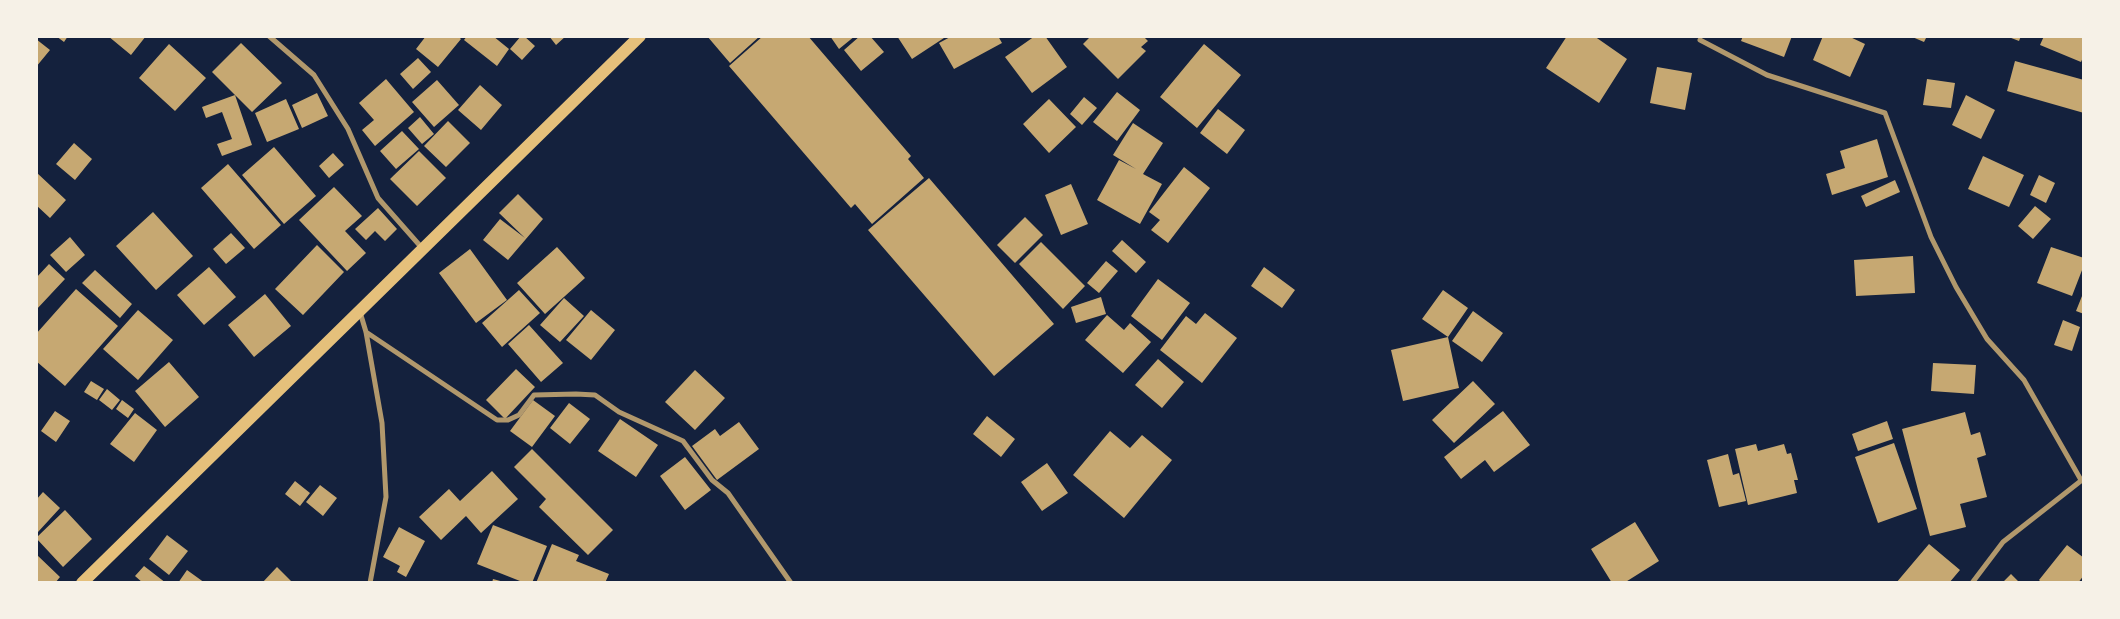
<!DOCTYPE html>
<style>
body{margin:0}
#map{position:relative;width:2120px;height:619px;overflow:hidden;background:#14213d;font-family:Montserrat,sans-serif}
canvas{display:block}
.frame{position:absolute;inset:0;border:38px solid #f6f1e7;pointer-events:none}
</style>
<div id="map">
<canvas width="2120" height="619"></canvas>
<div class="frame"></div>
</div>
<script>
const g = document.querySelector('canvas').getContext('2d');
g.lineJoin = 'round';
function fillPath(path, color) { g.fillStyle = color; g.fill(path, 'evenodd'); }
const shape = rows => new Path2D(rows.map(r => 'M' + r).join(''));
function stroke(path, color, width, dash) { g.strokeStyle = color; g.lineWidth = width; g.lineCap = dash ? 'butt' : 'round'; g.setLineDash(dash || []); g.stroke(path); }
const building = shape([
 [56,36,68,36,64,42],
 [108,36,146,36,131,55],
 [426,36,458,36,461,39,438,67,416,49],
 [467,36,493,36,509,49,497,66,464,40],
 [521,36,524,36,535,46,522,60,510,49],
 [549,36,566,36,556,45],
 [707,36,760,36,730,63],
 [763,36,808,36,911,156,908,159,924,178,872,224,855,204,851,208,729,66],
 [830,36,855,36,839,49],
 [860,36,870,36,884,52,861,71,844,50],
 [897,36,947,36,912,59],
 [952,36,998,36,1002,43,954,69,939,43],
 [1035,36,1045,36,1067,67,1032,93,1005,57],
 [1091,36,1143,36,1148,41,1141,47,1146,51,1118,79,1083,44],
 [1567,36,1594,36,1627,59,1599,103,1546,68],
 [1743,36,1792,36,1784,57,1741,41],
 [1823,36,1848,36,1865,44,1850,77,1813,60],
 [1910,36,1927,36,1924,42],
 [2006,36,2021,36,2019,41],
 [2044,36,2084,36,2084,55,2081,62,2040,45],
 [36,39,50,50,36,67],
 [241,43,282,83,252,112,212,72],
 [169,44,206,78,175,111,139,78],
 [1204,44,1241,75,1197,128,1160,97],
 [418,58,431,72,413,89,400,74],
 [2015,61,2084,80,2084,113,2007,91],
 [1657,67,1692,73,1685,110,1650,103],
 [386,79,414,112,375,146,362,130,374,120,359,103],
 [1927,79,1955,83,1951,108,1923,105],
 [437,80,459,105,434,127,412,102],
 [480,85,502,105,481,130,458,110],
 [1117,92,1140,110,1117,141,1093,122],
 [317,93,328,116,302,128,292,105],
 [235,95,252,145,222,156,217,144,232,139,222,112,206,118,202,107],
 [1966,95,1995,110,1981,139,1952,125],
 [1084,97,1097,108,1082,125,1070,114],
 [286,99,299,129,267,142,255,113],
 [1049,99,1076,127,1049,153,1023,124],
 [1218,109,1245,130,1227,154,1200,133],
 [420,117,434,134,422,144,408,128],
 [448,121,470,143,446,167,424,146],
 [1133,123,1163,143,1143,174,1162,184,1140,224,1097,200,1119,160,1136,169,1113,155],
 [402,131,419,149,396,169,380,151],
 [1877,139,1888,177,1832,195,1826,174,1845,168,1840,151],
 [74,143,92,159,75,180,56,164],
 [274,147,316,196,284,224,242,175],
 [419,151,446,178,417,206,390,179],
 [333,153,344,165,329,178,319,166],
 [1983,156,2024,175,2009,207,1968,189],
 [228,164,281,225,254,249,201,188],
 [1184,167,1210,188,1168,243,1151,230,1160,220,1149,212],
 [36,172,66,200,50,218,36,205],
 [2039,175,2055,183,2046,203,2030,195],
 [929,178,1054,324,994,376,868,230],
 [1895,180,1900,192,1866,207,1861,196],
 [1071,184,1088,224,1061,235,1045,195],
 [334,187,362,216,345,231,366,253,347,271,299,220],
 [518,194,543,219,508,260,483,240,500,219,525,238,499,213],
 [2035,206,2051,219,2033,239,2018,226],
 [378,208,397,229,385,241,375,231,366,240,355,229],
 [153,212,193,256,156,290,116,246],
 [1025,217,1043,235,1015,263,997,245],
 [231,233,245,248,226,264,213,249],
 [70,237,85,255,66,272,50,255],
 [1122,240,1146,262,1136,273,1112,251],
 [1041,242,1085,286,1063,309,1019,264],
 [317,245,344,272,303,315,275,289],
 [557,247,585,278,545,314,517,283],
 [2051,247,2084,258,2084,265,2072,296,2037,283],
 [470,249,507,300,476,323,439,273],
 [1913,256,1915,293,1856,296,1854,260],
 [1106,261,1118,271,1099,293,1087,283],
 [49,264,65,279,36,310,36,278],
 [209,267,236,297,204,325,177,295],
 [1264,267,1295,290,1282,308,1251,286],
 [95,270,132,304,120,318,82,283],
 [1158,279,1190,303,1162,340,1131,316],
 [76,289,118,326,65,386,36,361,36,334],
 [519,290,540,313,502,347,482,323],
 [1443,290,1468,308,1448,337,1422,319],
 [2084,291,2084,314,2076,311],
 [265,294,291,326,254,357,228,325],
 [1101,297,1106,314,1076,323,1071,307],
 [564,298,584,316,560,342,540,325],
 [138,310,173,340,138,380,103,349],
 [591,310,615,330,591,360,566,340],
 [1473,311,1503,333,1482,362,1452,341],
 [1205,313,1237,338,1202,383,1160,350,1186,316,1196,324],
 [1107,315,1124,330,1130,323,1151,342,1123,373,1085,340],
 [2063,320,2080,327,2072,351,2054,345],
 [529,325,563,363,541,382,508,344],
 [1448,337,1459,388,1403,401,1391,350],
 [1158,359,1184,382,1162,408,1135,385],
 [169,362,199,397,165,427,135,391],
 [1933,363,1976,365,1974,394,1931,391],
 [516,369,535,387,505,419,486,400],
 [695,370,725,398,695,430,665,402],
 [91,381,104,389,97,400,84,392],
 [1473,381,1495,404,1454,443,1432,420],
 [107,389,120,400,112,410,99,400],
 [122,400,134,409,128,418,116,409],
 [533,400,555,416,532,447,510,431],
 [569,403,590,419,570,444,550,428],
 [55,411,70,421,56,442,41,431],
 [1503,411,1530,445,1494,472,1485,460,1461,479,1444,457],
 [1965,412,1971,435,1980,432,1986,455,1977,458,1987,497,1960,504,1966,527,1930,536,1902,429],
 [135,413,157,430,134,462,110,444],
 [987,416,1015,439,1001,457,973,434],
 [620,419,658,445,636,477,598,451],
 [1887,421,1893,439,1858,451,1852,434],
 [739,422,759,449,717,480,692,446,715,429,720,436],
 [1110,431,1130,448,1142,435,1172,460,1124,518,1073,475],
 [1894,443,1917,509,1878,523,1855,457],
 [1756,444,1758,451,1784,444,1787,454,1791,453,1798,480,1794,480,1797,493,1748,505,1735,449],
 [532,449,613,530,588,555,539,507,546,499,514,467],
 [1728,454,1733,475,1739,473,1746,501,1719,507,1707,460],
 [685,457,711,490,685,510,660,476],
 [1047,463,1068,493,1042,511,1021,482],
 [492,471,518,499,481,533,466,516,441,540,419,517,449,489,460,501],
 [295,481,310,493,300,506,285,494],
 [320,485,337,498,323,516,306,502],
 [43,492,60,508,38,532,36,500],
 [65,510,92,539,63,567,36,538],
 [1635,522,1659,561,1624,583,1612,583,1591,549],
 [493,525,547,546,532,583,525,583,477,564],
 [399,527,425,541,406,577,397,572,400,566,383,557],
 [167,535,188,551,169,575,149,559],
 [552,544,579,555,576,561,609,574,605,583,536,583],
 [1929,544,1960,570,1949,583,1896,583],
 [2067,545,2084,558,2084,575,2078,583,2042,583,2039,580],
 [36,554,60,577,55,583,36,583],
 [144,566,166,583,143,583,135,576],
 [277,567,293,583,262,583],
 [187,570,205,583,178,583],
 [2011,574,2020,583,2002,583],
 [493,579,504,582,504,583,492,583]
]);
const minor = shape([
 [269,36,314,75,348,129,378,198,422,248],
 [1700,40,1767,75,1885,113,1931,237,1956,287,1987,339,2024,380,2081,480],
 [360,312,366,332,382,423,386,497,370,583],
 [366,332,497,420,508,420,519,415,534,395,576,394,595,395,619,412,683,441,712,480,728,493,791,583],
 [1972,583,2003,542,2082,480]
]);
const primary = shape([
 [82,583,640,36]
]);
fillPath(building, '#c6a872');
stroke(minor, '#b1986c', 5);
stroke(primary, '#e5c07b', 12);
</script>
